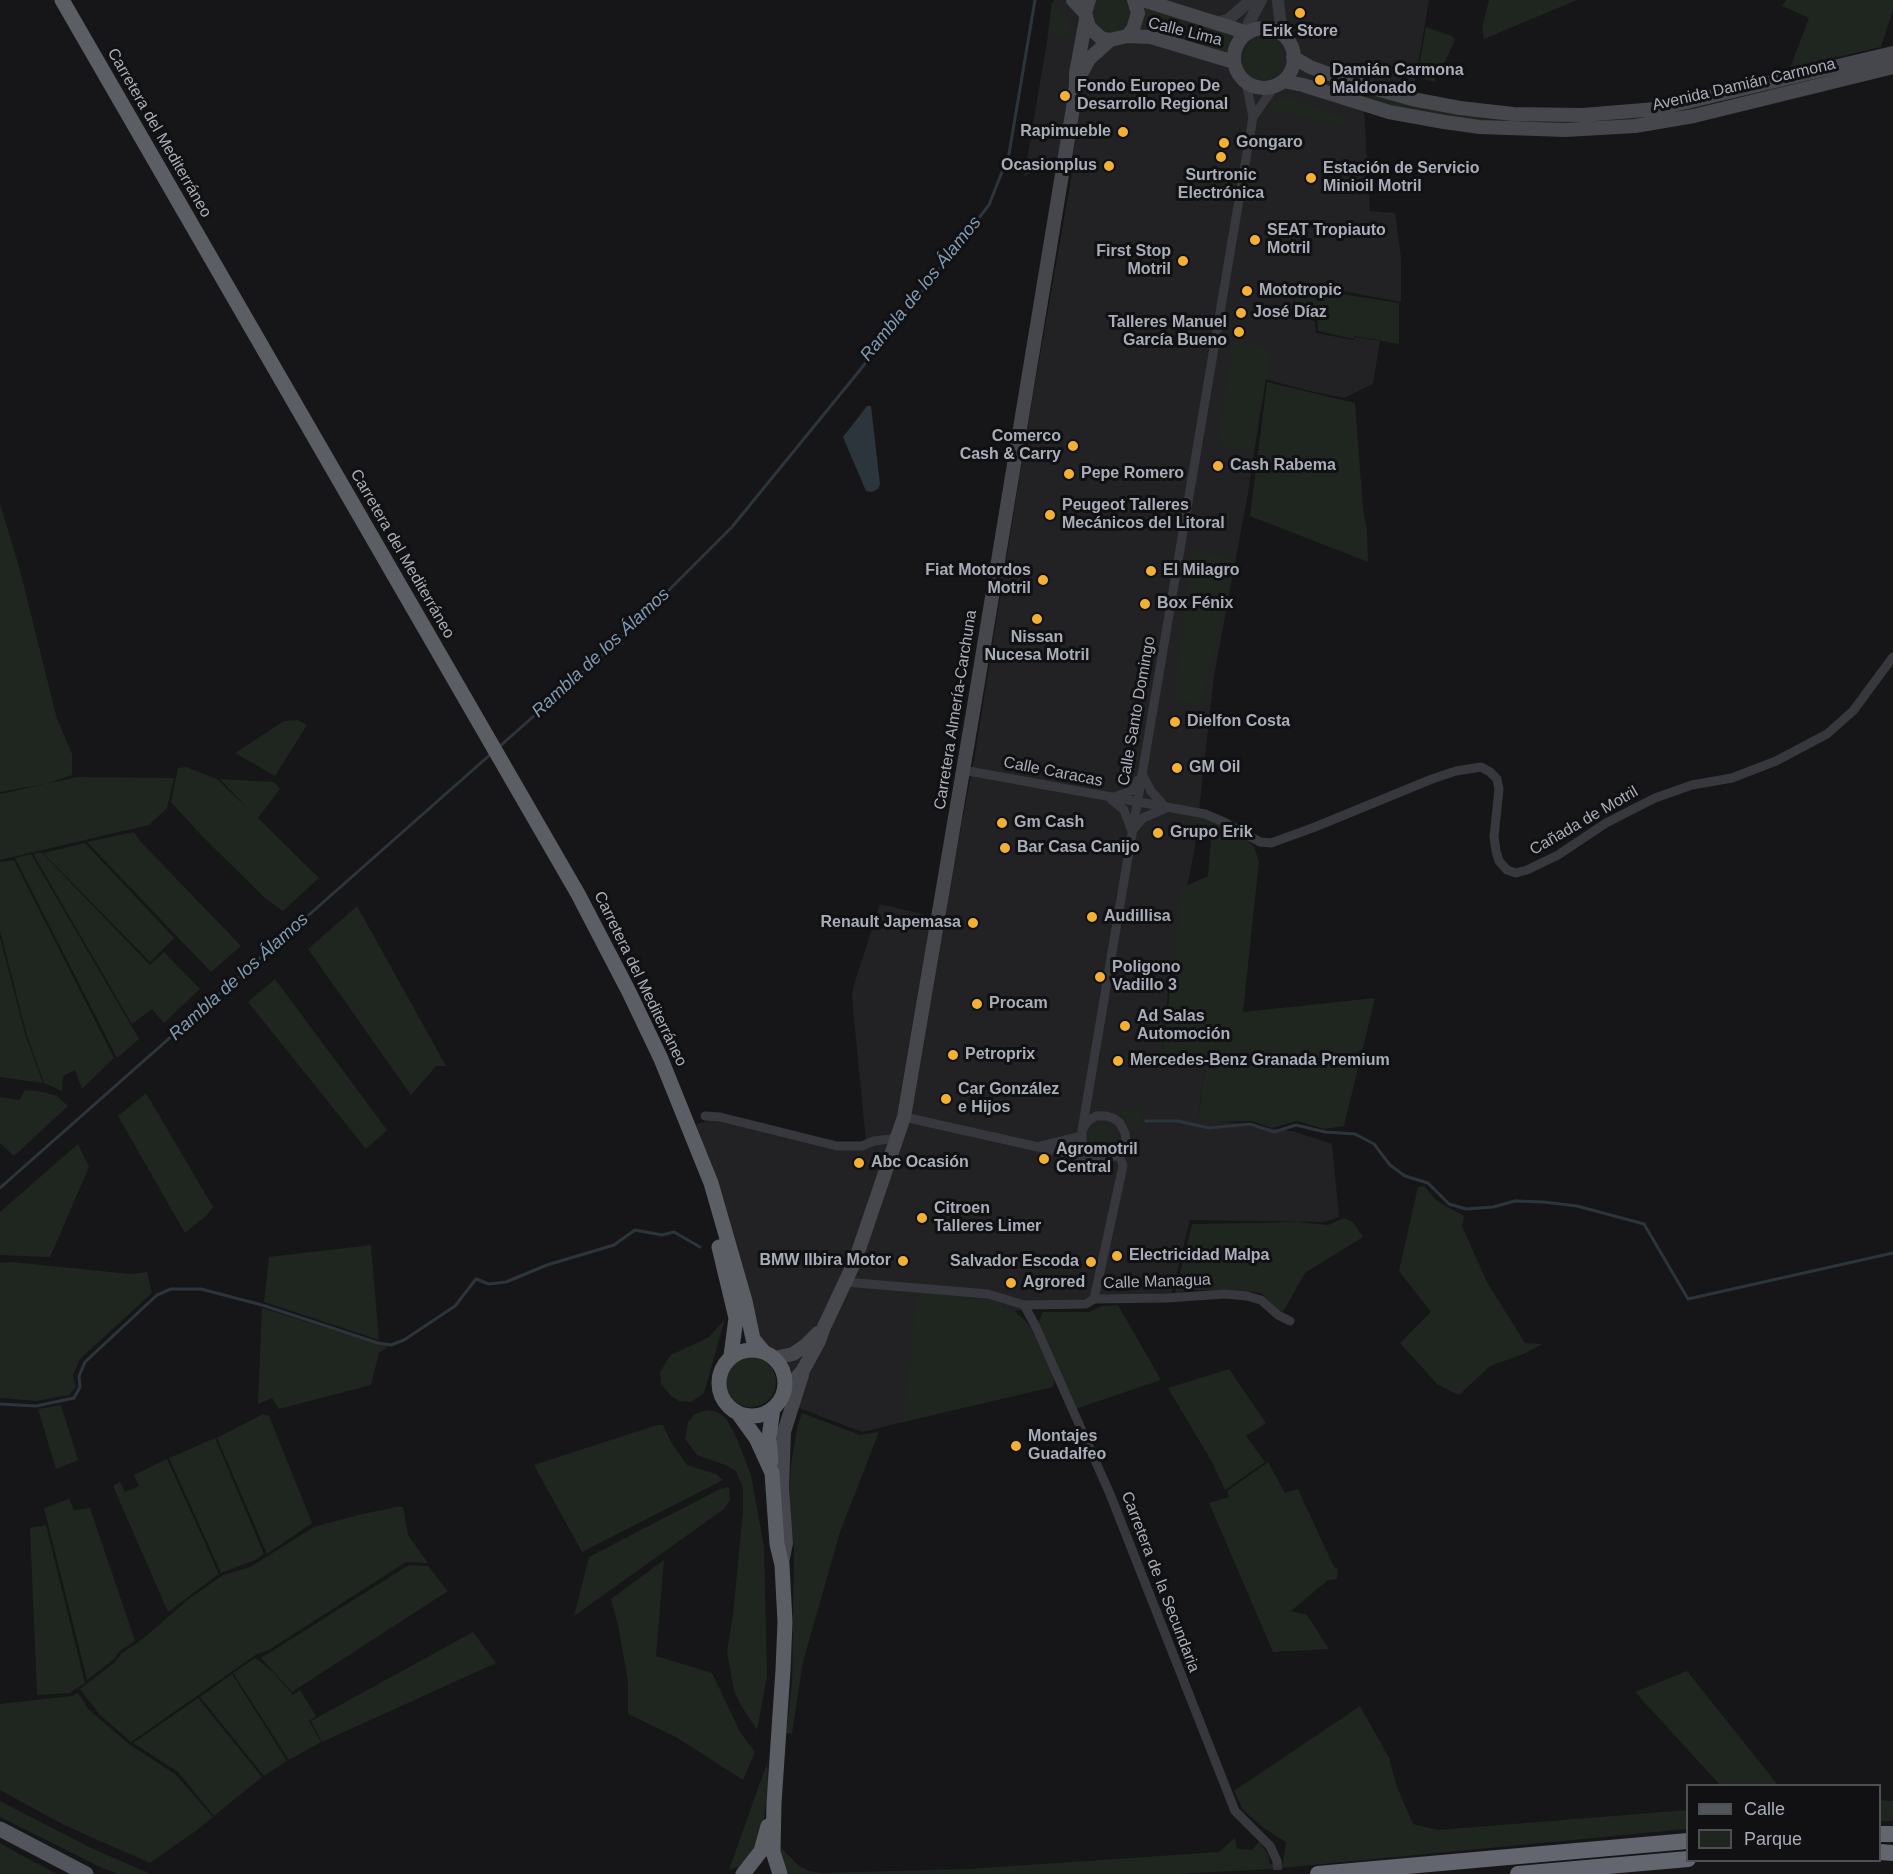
<!DOCTYPE html>
<meta charset="utf-8">
<style>
body{margin:0}
#map{position:relative;width:1893px;height:1874px;overflow:hidden;background:#161618;font-family:Arial,sans-serif}
canvas{display:block}
.legend{position:absolute;left:1686px;top:1784px;width:195px;height:78px;box-sizing:border-box;background:#111113;border:2px solid #4d4f55;margin:0;padding:8px 10px;list-style:none;font-size:18px;color:#a8adb8}
.legend li{display:flex;align-items:center;gap:12px;height:30px}
.legend b{width:30px;border:2px solid #4d4f55}
</style>
<div id="map">
<canvas width="1893" height="1874"></canvas>
<ul class="legend">
<li><b style="height:8px;background:#53555c"></b>Calle</li>
<li><b style="height:16px;background:#1e261f"></b>Parque</li>
</ul>
</div>
<script>
const g = document.querySelector('canvas').getContext('2d');
g.lineJoin = 'round';
function fillPath(path, color) { g.fillStyle = color; g.fill(path, 'evenodd'); }
const shape = rows => new Path2D(rows.map(r => 'M' + r).join(''));
function stroke(path, color, width, dash) { g.strokeStyle = color; g.lineWidth = width; g.lineCap = dash ? 'butt' : 'round'; g.setLineDash(dash || []); g.stroke(path); }
function drawText(font, color, halo, rows, align = 'center') {
  g.font = font + ' Arial,sans-serif'; g.lineWidth = 6; g.setLineDash([]); g.textBaseline = 'middle'; g.strokeStyle = halo; g.fillStyle = color; for (const [text, x, y, turn = 0] of rows) {
    g.save(); g.translate(x, y); g.rotate((+turn || 0) * Math.PI / 180); g.textAlign = isNaN(turn) ? turn : align; if (halo) g.strokeText(text, 0, 0); g.fillText(text, 0, 0); g.restore();
  }
}
const built = shape([
 [1054,0,1429,0,1412,99,1363,93,1370,211,1395,213,1401,258,1401,302,1298,283,1291,315,1315,321,1316,333,1354,340,1355,337,1380,341,1373,384,1344,398,1305,390,1265,379,1248,493,1214,676,1195,846,1168,989,1163,1052,1206,1059,1198,1118,1292,1131,1332,1144,1339,1217,1324,1222,1190,1220,1170,1300,1105,1296,1016,1311,1040,1361,1050,1387,862,1432,799,1408,756,1339,736,1256,696,1124,723,1117,836,1143,866,1142,852,998,853,988,880,904,943,919,974,760,1030,412,1074,162,1054,157,1024,177]
]);
const green = shape([
 [1099,0,1125,0,1130,9,1131,15,1126,26,1116,32,1110,32,1099,27,1093,16,1093,9],
 [1489,0,1577,0,1484,39,1482,28],
 [1786,0,1893,0,1893,10,1881,47,1790,68,1809,18,1782,6],
 [1052,1,1069,22,1071,38,1048,34],
 [1144,5,1185,19,1179,39,1140,30,1145,19],
 [1192,21,1236,34,1227,54,1187,41],
 [1426,27,1452,36,1455,40,1446,60,1435,74,1435,82,1417,77],
 '1242 59a21 21 0 1 1 42 0a21 21 0 1 1-42 0Z',
 [1316,75,1417,106,1642,116,1693,108,1803,81,1804,83,1692,111,1641,119,1571,125,1488,121,1443,116,1388,105,1314,83],
 [1291,98,1323,111,1349,118,1348,125,1311,120,1311,117,1267,110,1271,104,1280,99],
 [1297,287,1399,303,1399,344,1354,336,1354,339,1318,331,1317,318,1292,316],
 [1234,341,1271,349,1254,451,1217,445],
 [1267,382,1355,403,1363,509,1367,531,1368,562,1250,516],
 [0,504,20,570,57,719,72,754,72,775,46,784,77,777,174,778,167,808,149,825,0,860,0,794,44,784,0,792],
 [1192,551,1236,559,1201,704,1174,699],
 [298,720,307,725,275,776,235,753,284,721],
 [186,767,217,779,251,812,220,779,274,782,280,789,258,818,319,878,283,911,266,899,202,836,171,802,178,768],
 [1196,816,1211,820,1245,838,1254,847,1259,861,1243,1012,1375,998,1344,1126,1324,1129,1297,1121,1272,1128,1252,1121,1214,1122,1198,1118,1206,1060,1163,1053,1181,888,1208,876,1211,840,1196,821],
 [134,832,141,842,241,946,211,972,87,842],
 [85,843,174,938,150,962,43,853],
 [41,852,150,965,164,952,200,989,164,1023,152,1009,132,1024,33,854],
 [31,854,139,1039,117,1058,15,858],
 [14,860,114,1058,82,1089,75,1070,63,1076,62,1091,44,1083,27,1036,0,931,0,862],
 [357,906,446,1066,436,1066,411,1095,308,949],
 [0,937,26,1037,43,1083,0,1077],
 [275,979,387,1130,366,1149,248,1002],
 [25,1090,43,1092,57,1096,68,1106,14,1156,0,1143,0,1097,19,1100],
 [146,1093,213,1207,207,1215,185,1233,118,1116],
 [1121,1108,1142,1111,1138,1128,1133,1127,1122,1114,1120,1109],
 '1088 1137a13 13 0 1 1 26 0a13 13 0 1 1-26 0Z',
 [78,1144,89,1167,50,1257,0,1255,0,1212],
 [1424,1186,1437,1201,1464,1216,1462,1226,1487,1282,1525,1343,1542,1344,1526,1353,1490,1366,1459,1395,1437,1384,1400,1343,1431,1312,1399,1271,1418,1187],
 [1344,1218,1353,1222,1363,1237,1305,1273,1283,1312,1277,1309,1261,1293,1247,1291,1192,1290,1175,1293,1192,1224,1297,1222,1328,1225],
 [371,1245,379,1340,264,1302,269,1257],
 [12,1262,130,1274,147,1272,152,1293,80,1359,73,1375,76,1387,69,1395,36,1401,0,1398,0,1263],
 [917,1293,991,1300,1020,1316,1030,1326,1054,1378,1053,1387,903,1422],
 [1118,1305,1161,1380,1075,1409,1038,1323,1043,1312,1089,1312,1102,1306],
 [262,1308,388,1347,379,1353,371,1385,279,1409,272,1398,258,1404],
 [725,1319,704,1393,691,1402,679,1401,671,1396,661,1384,660,1373,667,1360,671,1355,709,1337],
 '726 1382a25 25 0 1 1 50 0a25 25 0 1 1-50 0Z',
 [1229,1369,1266,1423,1246,1436,1265,1462,1225,1490,1212,1462,1168,1388],
 [61,1405,78,1460,56,1469,38,1409],
 [707,1410,717,1412,726,1418,737,1439,751,1475,764,1547,767,1676,757,1730,742,1707,734,1691,727,1651,733,1615,743,1511,743,1488,736,1471,725,1465,697,1455,685,1439,688,1422,695,1414],
 [802,1413,860,1435,879,1432,840,1532,803,1662,792,1733,786,1734,792,1682,794,1550,789,1499,791,1464,797,1428],
 [263,1414,269,1416,312,1523,267,1554,217,1438],
 [657,1425,663,1425,671,1442,687,1465,716,1474,723,1480,582,1552,534,1465],
 [215,1438,264,1554,255,1560,221,1573,169,1458],
 [167,1459,219,1574,168,1612,113,1486,120,1482,125,1492,139,1486,134,1475],
 [1268,1462,1285,1493,1298,1489,1334,1567,1338,1569,1337,1579,1328,1580,1291,1611,1307,1615,1329,1649,1273,1652,1209,1503,1229,1497,1227,1491],
 [729,1487,730,1500,724,1509,574,1616,589,1557,720,1489],
 [69,1499,74,1510,90,1508,135,1641,120,1651,113,1660,87,1680,44,1508],
 [396,1507,403,1507,408,1535,428,1563,406,1562,269,1650,257,1654,131,1742,100,1715,80,1689,115,1662,121,1654,145,1637,190,1598,223,1575,250,1567,314,1527,358,1515],
 [46,1525,85,1683,69,1693,37,1695,30,1528],
 [664,1560,656,1656,712,1673,740,1732,755,1752,743,1780,676,1737,628,1714,628,1681,618,1625,611,1599],
 [409,1565,428,1566,448,1591,292,1692,261,1658],
 [473,1632,496,1663,322,1742,311,1721],
 [255,1658,273,1672,293,1695,300,1690,316,1716,309,1721,321,1742,289,1760,233,1673],
 [1687,1671,1778,1785,1720,1785,1635,1692],
 [232,1674,287,1761,264,1776,200,1697],
 [78,1693,88,1709,129,1744,175,1774,213,1817,197,1830,150,1863,64,1825,0,1790,0,1704,72,1696],
 [198,1698,262,1777,214,1816,178,1772,133,1743],
 [1360,1706,1389,1758,1397,1787,1413,1824,1438,1830,1688,1810,1687,1829,1271,1869,1176,1874,789,1874,784,1868,779,1854,782,1849,799,1866,809,1871,820,1873,968,1869,1219,1852,1235,1838,1237,1849,1252,1850,1259,1842,1268,1854,1270,1864,1283,1863,1286,1842,1265,1829,1243,1810,1234,1791],
 [767,1763,768,1782,764,1820,760,1838,747,1859,738,1867,729,1870],
 [1880,1800,1893,1801,1893,1821,1880,1821],
 [0,1801,91,1848,151,1874,118,1874,102,1868,0,1817],
 [0,1843,19,1854,57,1874,0,1874]
]);
const water = shape([
 [867,406,871,406,880,484,878,489,872,492,866,491,843,437]
]);
const stream = shape([
 [499,747,616,643,732,527,860,370,989,205,1009,154,1035,0],
 [1146,1121,1178,1121,1209,1128,1250,1124,1274,1132,1296,1125,1325,1132,1355,1134,1374,1144,1390,1165,1405,1176,1428,1183,1449,1204,1466,1209,1493,1207,1515,1201,1544,1202,1577,1206,1644,1224,1688,1299,1893,1253],
 [0,1188,492,753],
 [0,1404,36,1406,74,1398,80,1387,79,1376,85,1362,157,1295,171,1289,201,1289,262,1305,378,1343,391,1345,404,1340,455,1306,476,1279,489,1284,506,1282,547,1265,614,1245,635,1230,662,1235,674,1232,700,1247]
]);
const minorTunnel = shape([
 [1277,1861,1278,1874]
]);
const minor = shape([
 [1253,117,1275,86],
 [963,770,1205,814,1224,822,1260,842,1271,843,1315,827,1432,779,1456,771,1481,767,1490,772,1497,779,1499,789,1494,837,1496,851,1499,861,1507,870,1516,873,1527,870,1558,855,1606,823,1655,798,1692,785,1732,778,1776,761,1827,734,1853,711,1893,657],
 [1142,774,1151,791,1166,808],
 [1114,797,1131,791,1138,780],
 [1111,799,1124,810,1131,829],
 [1132,831,1143,818,1164,809],
 [705,1116,720,1117,837,1146,862,1146,874,1141,898,1138],
 [904,1117,1074,1155,1105,1160,1119,1154,1126,1140,1125,1133,1120,1123,1113,1118,1106,1116,1096,1116,1088,1121,1082,1130,1082,1145,1086,1152,1093,1158],
 [1082,1130,1253,117,1246,82],
 [1040,1146,1081,1136],
 [845,1282,988,1294,1024,1305,1086,1304,1094,1299],
 [1094,1299,1167,1298,1225,1294,1247,1296,1261,1300,1278,1315,1290,1321],
 [1094,1299,1123,1166,1119,1154],
 [1024,1305,1035,1325,1110,1494,1235,1811,1270,1846,1277,1861]
]);
const tertiary = shape([
 [1278,0,1280,19,1287,39],
 [1214,23,1228,20,1251,0],
 [1252,31,1249,23,1261,0]
]);
const secondary = shape([
 [1073,0,1085,13],
 [1089,0,1085,13,1089,27,1101,38,1110,40,1127,36,1133,29,1138,13,1134,0],
 [1143,0,1248,33],
 '1234 58a30 30 0 1 1 60 0a30 30 0 1 1-60 0Z',
 [1127,36,1151,37,1234,62],
 [1293,57,1310,67,1354,83,1412,99,1460,108,1513,114,1583,115,1656,109,1687,102,1893,53],
 [1079,78,1089,59,1110,40],
 [1283,81,1303,85,1389,112,1444,122,1480,127,1565,130,1635,126,1694,116,1893,67],
 [774,1358,793,1354,806,1345,818,1333],
 [783,1394,803,1370,819,1341,824,1327,855,1261,904,1117,973,712,1073,108,1076,85,1076,73,1086,19],
 [782,1563,786,1543,782,1488,784,1432,802,1375]
]);
const primary = shape([
 [0,1829,86,1874]
]);
const trunk = shape([
 [62,0,578,894,629,992,661,1059,711,1183,745,1301,753,1339,763,1351],
 [719,1247,736,1318,731,1356],
 '719 1383a33 33 0 1 1 66 0a33 33 0 1 1-66 0Z',
 [738,1413,756,1438,772,1473,777,1544,782,1565,785,1622,783,1670,774,1803,773,1852,780,1874],
 [771,1461,769,1438,773,1408],
 [743,1874,761,1851,768,1826]
]);
const motorway = shape([
 [1880,1834,1893,1834],
 [1880,1852,1893,1853],
 [1318,1874,1688,1841],
 [1518,1874,1688,1859]
]);
const markers = [
 [1300,13,6,"#f2b134"],
 [1320,80,6,"#f2b134"],
 [1065,96,6,"#f2b134"],
 [1123,132,6,"#f2b134"],
 [1224,143,6,"#f2b134"],
 [1221,157,6,"#f2b134"],
 [1109,166,6,"#f2b134"],
 [1311,178,6,"#f2b134"],
 [1255,240,6,"#f2b134"],
 [1183,261,6,"#f2b134"],
 [1247,291,6,"#f2b134"],
 [1241,313,6,"#f2b134"],
 [1239,332,6,"#f2b134"],
 [1073,446,6,"#f2b134"],
 [1218,466,6,"#f2b134"],
 [1069,474,6,"#f2b134"],
 [1050,515,6,"#f2b134"],
 [1151,571,6,"#f2b134"],
 [1043,580,6,"#f2b134"],
 [1145,604,6,"#f2b134"],
 [1037,619,6,"#f2b134"],
 [1175,722,6,"#f2b134"],
 [1177,768,6,"#f2b134"],
 [1002,823,6,"#f2b134"],
 [1158,833,6,"#f2b134"],
 [1005,848,6,"#f2b134"],
 [1092,917,6,"#f2b134"],
 [973,923,6,"#f2b134"],
 [1100,977,6,"#f2b134"],
 [977,1004,6,"#f2b134"],
 [1125,1026,6,"#f2b134"],
 [953,1055,6,"#f2b134"],
 [1118,1061,6,"#f2b134"],
 [946,1099,6,"#f2b134"],
 [1044,1159,6,"#f2b134"],
 [859,1163,6,"#f2b134"],
 [922,1218,6,"#f2b134"],
 [1117,1256,6,"#f2b134"],
 [903,1261,6,"#f2b134"],
 [1091,1262,6,"#f2b134"],
 [1011,1283,6,"#f2b134"],
 [1016,1446,6,"#f2b134"]
];
const streetNames = [
 ["Calle Lima",1185,32,14],
 ["Avenida Damián Carmona",1744,85,-13],
 ["Carretera del Mediterráneo",159,133,60],
 ["Carretera del Mediterráneo",402,554,60],
 ["Carretera Almería-Carchuna",956,710,-81],
 ["Calle Santo Domingo",1137,711,-80],
 ["Calle Caracas",1053,772,11],
 ["Cañada de Motril",1584,821,-30],
 ["Carretera del Mediterráneo",640,979,64],
 ["Calle Managua",1157,1282,-2],
 ["Carretera de la Secundaria",1160,1582,69]
];
const poiNames = [
 ["Erik Store",1300,32,"center"],
 ["Damián Carmona",1332,71],
 ["Maldonado",1332,89],
 ["Fondo Europeo De",1077,87],
 ["Desarrollo Regional",1077,105],
 ["Rapimueble",1111,132,"right"],
 ["Gongaro",1236,143],
 ["Ocasionplus",1097,166,"right"],
 ["Estación de Servicio",1323,169],
 ["Minioil Motril",1323,187],
 ["Surtronic",1221,176,"center"],
 ["Electrónica",1221,194,"center"],
 ["SEAT Tropiauto",1267,231],
 ["Motril",1267,249],
 ["First Stop",1171,252,"right"],
 ["Motril",1171,270,"right"],
 ["Mototropic",1259,291],
 ["José Díaz",1253,313],
 ["Talleres Manuel",1227,323,"right"],
 ["García Bueno",1227,341,"right"],
 ["Comerco",1061,437,"right"],
 ["Cash & Carry",1061,455,"right"],
 ["Cash Rabema",1230,466],
 ["Pepe Romero",1081,474],
 ["Peugeot Talleres",1062,506],
 ["Mecánicos del Litoral",1062,524],
 ["Fiat Motordos",1031,571,"right"],
 ["Motril",1031,589,"right"],
 ["El Milagro",1163,571],
 ["Box Fénix",1157,604],
 ["Nissan",1037,638,"center"],
 ["Nucesa Motril",1037,656,"center"],
 ["Dielfon Costa",1187,722],
 ["GM Oil",1189,768],
 ["Gm Cash",1014,823],
 ["Grupo Erik",1170,833],
 ["Bar Casa Canijo",1017,848],
 ["Audillisa",1104,917],
 ["Renault Japemasa",961,923,"right"],
 ["Poligono",1112,968],
 ["Vadillo 3",1112,986],
 ["Procam",989,1004],
 ["Ad Salas",1137,1017],
 ["Automoción",1137,1035],
 ["Petroprix",965,1055],
 ["Mercedes-Benz Granada Premium",1130,1061],
 ["Car González",958,1090],
 ["e Hijos",958,1108],
 ["Agromotril",1056,1150],
 ["Central",1056,1168],
 ["Abc Ocasión",871,1163],
 ["Citroen",934,1209],
 ["Talleres Limer",934,1227],
 ["Electricidad Malpa",1129,1256],
 ["BMW Ilbira Motor",891,1261,"right"],
 ["Salvador Escoda",1079,1262,"right"],
 ["Agrored",1023,1283],
 ["Montajes",1028,1437],
 ["Guadalfeo",1028,1455]
];
const waterNames = [
 ["Rambla de los Álamos",921,289,-51],
 ["Rambla de los Álamos",601,653,-43],
 ["Rambla de los Álamos",239,977,-42]
];
fillPath(built, '#222225');
fillPath(green, '#1e261f');
fillPath(water, '#2c353c');
stroke(stream, '#2c353c', 3);
stroke(minorTunnel, '#333438', 9, [9, 4.5]);
stroke(minor, '#37383d', 9);
stroke(tertiary, '#37383d', 12);
stroke(secondary, '#45474d', 14);
stroke(primary, '#53555c', 15);
stroke(trunk, '#5b5e65', 15);
stroke(motorway, '#63666e', 16);
for (const [x, y, r, color] of markers) { const dot = new Path2D(); dot.arc(x, y, r, 0, 2 * Math.PI); g.fillStyle = color; g.fill(dot); stroke(dot, '#111113', 2); }
drawText('16px', '#a8adb8', '#111113', streetNames);
drawText('bold 16px', '#a8adb8', '#111113', poiNames, 'left');
drawText('italic 18px', '#7f9bb3', '#111113', waterNames);
</script>
